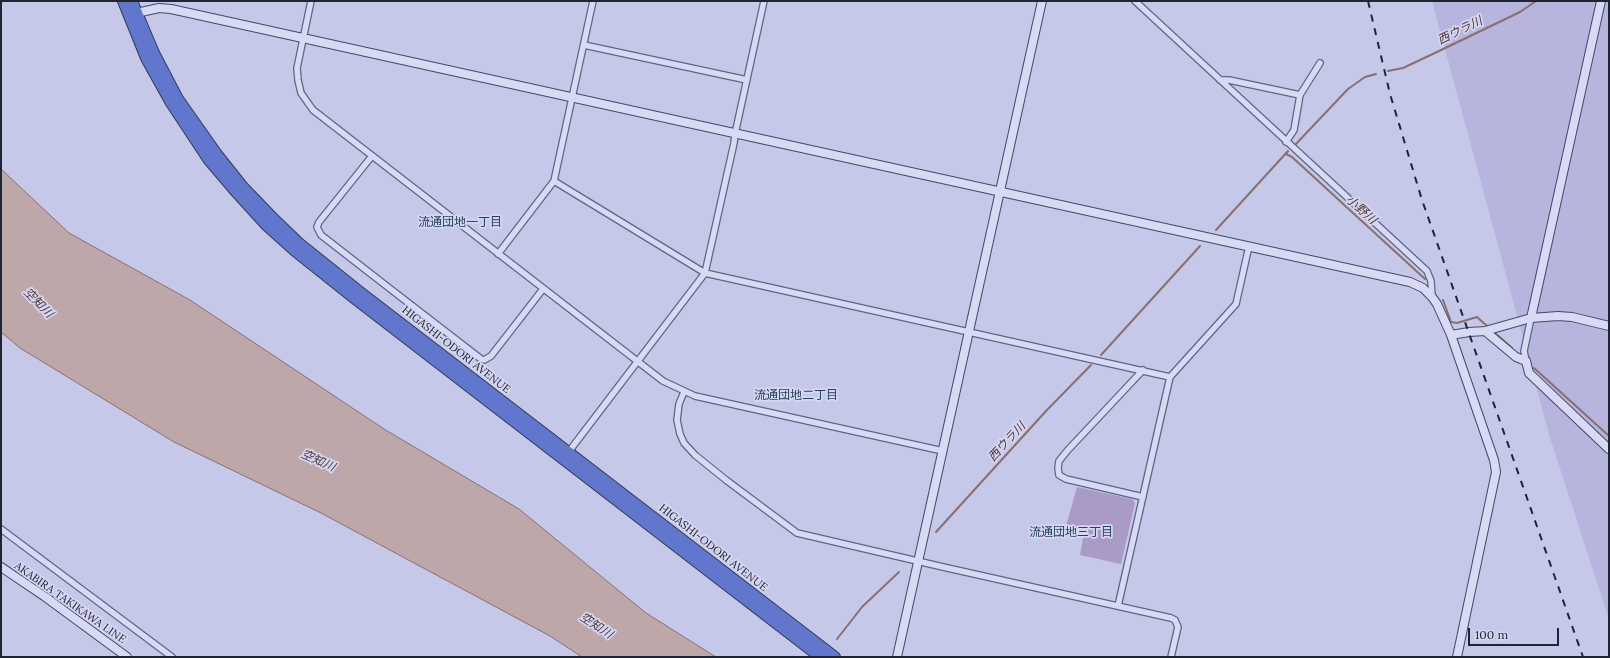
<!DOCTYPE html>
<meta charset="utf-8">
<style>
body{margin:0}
#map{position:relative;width:1610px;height:658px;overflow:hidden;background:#c6c8e9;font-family:Lora,serif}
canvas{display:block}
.frame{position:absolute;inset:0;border:2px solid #202534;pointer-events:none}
.scale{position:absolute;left:1468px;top:628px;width:91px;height:18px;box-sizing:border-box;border:2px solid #202534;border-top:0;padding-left:5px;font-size:12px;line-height:14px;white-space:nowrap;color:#202534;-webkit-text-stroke:3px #d5d6f1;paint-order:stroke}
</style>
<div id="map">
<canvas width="1610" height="658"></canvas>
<div class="frame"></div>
<div class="scale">100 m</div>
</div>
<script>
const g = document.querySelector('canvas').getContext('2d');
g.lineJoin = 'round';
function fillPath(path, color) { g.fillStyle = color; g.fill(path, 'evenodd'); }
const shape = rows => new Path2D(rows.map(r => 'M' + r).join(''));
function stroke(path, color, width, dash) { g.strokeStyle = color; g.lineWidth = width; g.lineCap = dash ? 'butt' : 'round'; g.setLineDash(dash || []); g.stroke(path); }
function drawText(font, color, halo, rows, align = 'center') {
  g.font = font + ' Lora,"Noto Sans JP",serif'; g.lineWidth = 3.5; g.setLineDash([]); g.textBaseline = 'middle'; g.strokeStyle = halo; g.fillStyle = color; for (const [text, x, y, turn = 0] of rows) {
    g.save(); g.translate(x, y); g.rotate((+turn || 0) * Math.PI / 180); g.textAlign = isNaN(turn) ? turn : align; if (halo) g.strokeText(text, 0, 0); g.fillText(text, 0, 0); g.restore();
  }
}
const farmland = shape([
 [1432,1,1609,1,1609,619,1550,438]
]);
const green = shape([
 [1077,487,1132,499,1135,503,1121,564,1080,555,1085,528,1066,526]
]);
const water = shape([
 [1,169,69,233,190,300,384,429,519,509,646,613,716,657,582,657,550,636,321,513,174,442,20,348,1,332,1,169]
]);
const stream = shape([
 [1388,71,1403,68,1437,52,1520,12,1536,1],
 [1295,145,1348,89,1365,77,1376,74],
 [1286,154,1292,157,1425,279],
 [1216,230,1288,151],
 [1443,300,1451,322,1457,323,1477,317,1487,326],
 [1495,333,1512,348],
 [1101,355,1200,246],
 [1534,368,1609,436],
 [936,532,1046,411,1091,365],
 [837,639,862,607,899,572]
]);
const street = shape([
 [311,1,297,68,298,80,301,93,313,110,663,381,695,396,943,451],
 [1135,1,1427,271,1431,281,1432,297],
 [584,45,747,80],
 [1220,80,1229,80,1300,95],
 [1286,142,1294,130,1300,95,1320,63],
 [372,156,319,222,317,227,321,235,384,284,481,359,484,360,491,356,543,289],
 [554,181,705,273,1170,377],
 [498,254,554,181,593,1],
 [1526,361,1524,351,1531,318],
 [684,392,679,404,677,420,680,434,684,443,695,455,726,480,797,533,943,567,1171,618,1175,620,1178,627,1171,657],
 [567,454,705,273,734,143,735,134,764,1],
 [1143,497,1066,479,1059,475,1058,468,1059,461,1067,451,1143,370],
 [1,529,172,657],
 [1118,606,1170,377,1236,304,1249,246]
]);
const secondary = shape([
 [132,14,159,8,171,9,1410,282,1423,288,1432,297,1437,304,1451,335,1494,460,1496,472,1457,657],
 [1531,318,1601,1],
 [1485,331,1516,357,1526,361,1529,373,1609,449],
 [1451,335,1469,332,1485,331,1531,318,1558,316,1572,317,1609,326],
 [1,567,44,596,127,657],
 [897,657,1042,1]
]);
const highway = shape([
 [123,1,146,58,171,103,208,159,236,192,266,225,295,251,354,298,820,657],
 [132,1,154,53,178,99,216,153,243,187,271,216,300,244,360,292,835,657]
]);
const rail = shape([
 [1368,1,1390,94,1422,200,1583,657]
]);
const streetNames = [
 ["HIGASHI-ODORI AVENUE",456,350,38],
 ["HIGASHI-ODORI AVENUE",713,548,38],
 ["AKABIRA TAKIKAWA LINE",70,603,35]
];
const waterNames = [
 ["西ウラ川",1460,31,-26],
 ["小野川",1361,210,42],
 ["空知川",38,303,46],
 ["西ウラ川",1007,442,-47],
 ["空知川",318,461,24],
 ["空知川",596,626,33]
];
const neighbourhoodNames = [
 ["流通団地一丁目",460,223],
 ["流通団地二丁目",796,396],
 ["流通団地三丁目",1071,533]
];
fillPath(farmland, '#b7b4dd');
fillPath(green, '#aa9bc6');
fillPath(water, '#bda7a8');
stroke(water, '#8a6f6f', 1);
stroke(stream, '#8a6f6f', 2);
stroke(street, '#5e6682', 8);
stroke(secondary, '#414a64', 10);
stroke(highway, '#313b50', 12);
stroke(street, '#d8daf5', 5.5);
stroke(secondary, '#d8daf5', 8);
stroke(highway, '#6177ce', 10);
stroke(rail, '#202534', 2, [7, 7]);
drawText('11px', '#202534', '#d5d6f1', streetNames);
drawText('italic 12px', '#523631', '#d5d6f1', waterNames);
drawText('12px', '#24435b', '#d5d6f1', neighbourhoodNames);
</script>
